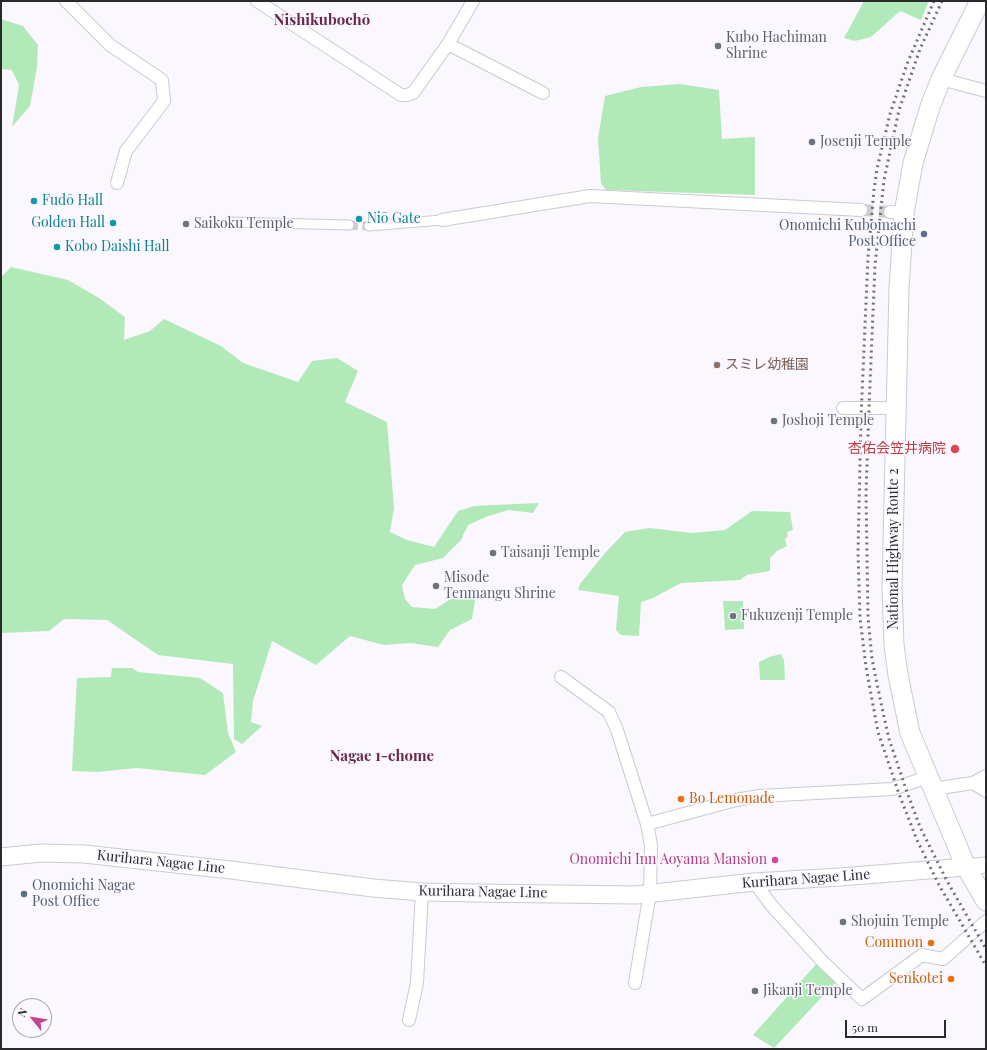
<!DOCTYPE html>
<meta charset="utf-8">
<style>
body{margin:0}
#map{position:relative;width:987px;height:1050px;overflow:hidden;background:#faf7fe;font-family:"Playfair Display",serif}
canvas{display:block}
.frame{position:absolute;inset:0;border:2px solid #2a292c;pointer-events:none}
.north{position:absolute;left:12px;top:998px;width:40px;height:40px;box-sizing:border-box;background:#faf7fe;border:1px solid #a7a5aa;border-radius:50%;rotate:300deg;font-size:11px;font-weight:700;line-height:16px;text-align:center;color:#2a292c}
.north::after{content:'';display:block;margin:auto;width:14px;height:18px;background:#c5458f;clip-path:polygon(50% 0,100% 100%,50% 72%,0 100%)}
.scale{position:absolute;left:845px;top:1020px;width:101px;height:18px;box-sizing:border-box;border:2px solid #2a292c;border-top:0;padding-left:5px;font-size:12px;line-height:14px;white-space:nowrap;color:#2a292c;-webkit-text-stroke:3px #faf7fe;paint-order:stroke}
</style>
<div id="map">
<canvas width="987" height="1050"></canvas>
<div class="frame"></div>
<div class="north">N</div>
<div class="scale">50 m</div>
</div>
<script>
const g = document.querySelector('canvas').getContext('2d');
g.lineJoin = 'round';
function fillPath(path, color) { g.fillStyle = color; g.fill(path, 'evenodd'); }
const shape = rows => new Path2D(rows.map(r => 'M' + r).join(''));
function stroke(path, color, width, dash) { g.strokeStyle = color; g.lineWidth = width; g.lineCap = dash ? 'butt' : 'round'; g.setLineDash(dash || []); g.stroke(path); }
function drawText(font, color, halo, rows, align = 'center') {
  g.font = font + ' "Playfair Display","Noto Sans JP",serif'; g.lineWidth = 3; g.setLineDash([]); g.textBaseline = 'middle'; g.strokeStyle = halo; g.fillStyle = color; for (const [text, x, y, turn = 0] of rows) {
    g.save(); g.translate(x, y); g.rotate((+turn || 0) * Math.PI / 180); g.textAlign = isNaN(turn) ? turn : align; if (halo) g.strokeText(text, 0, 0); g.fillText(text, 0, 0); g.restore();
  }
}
const green = shape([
 [864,1,929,1,921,20,900,11,871,37,855,41,844,38],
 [1,19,23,26,38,45,37,67,30,106,12,127,19,85,12,70,1,69],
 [680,84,719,90,722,139,755,137,755,195,606,190,601,183,598,138,605,96,641,87],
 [11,267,68,280,99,298,125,317,124,340,150,331,164,319,221,346,243,363,298,382,312,361,337,358,358,371,345,402,387,422,394,508,390,532,407,540,434,547,458,511,474,506,539,503,533,513,509,510,488,516,468,525,461,540,443,558,415,565,402,585,405,599,412,607,435,609,464,590,477,588,472,619,450,630,438,647,410,643,384,645,350,636,316,665,272,641,253,701,251,722,262,726,242,744,234,739,233,664,158,655,107,620,64,619,49,631,1,633,1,277],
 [752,511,790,512,793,530,787,532,788,536,785,539,787,546,777,551,770,558,770,571,747,575,740,580,681,583,653,598,641,602,639,636,621,635,616,630,619,596,578,590,580,584,605,553,625,532,649,528,692,533,725,530],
 [723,601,743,601,744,629,725,630],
 [781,654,784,660,785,680,760,680,759,662,769,657],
 [112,668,132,668,138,672,200,678,223,693,228,733,236,752,205,775,137,768,97,772,72,771,77,678,111,677],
 [818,962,837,981,774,1048,753,1035]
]);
const pedestrianTunnel = shape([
 [349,225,369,226]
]);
const minorTunnel = shape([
 [861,210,890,212]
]);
const pedestrian = shape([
 [229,222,349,225],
 [369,226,442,220]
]);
const minor = shape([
 [66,1,110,45,162,80,164,101,126,151,117,183],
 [257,1,401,95,407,95,413,93,448,44,473,1],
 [448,44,543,93],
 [941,79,986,91],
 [890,212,904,213],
 [442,220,590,196,861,210],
 [843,408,896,408],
 [561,677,609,712,617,730,647,824,651,845,650,892,635,983],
 [973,783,986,791],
 [933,789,973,783,986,776],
 [647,824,736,800,759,796,892,789,928,777],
 [754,882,772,906,823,962,862,999,922,955,943,959,986,921],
 [409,1020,417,983,422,892]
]);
const tertiary = shape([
 [966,867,986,865]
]);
const secondary = shape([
 [1,857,41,853,84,854,231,870,373,888,422,892,475,893,636,895,754,882,840,877,966,867]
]);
const trunk = shape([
 [980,1,941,79,930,107,913,163,904,213,899,288,892,587,894,645,898,675,910,733,966,867,986,901]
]);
const rail = shape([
 [934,1,907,64,890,114,877,169,874,190,868,257,861,418,858,552,860,618,866,667,878,732,899,794,917,840,939,885,986,966],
 [942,1,920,49,899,110,884,180,875,265,869,408,866,494,868,617,872,659,881,703,889,739,907,792,920,827,947,881,986,949]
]);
const markers = [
 [718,46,4,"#6b7280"],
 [812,142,4,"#6b7280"],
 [34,201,4,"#0f9aa8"],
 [359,219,4,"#0f9aa8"],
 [113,223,4,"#0f9aa8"],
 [186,224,4,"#6b7280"],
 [924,234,4,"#5c6f8a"],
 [57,247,4,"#0f9aa8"],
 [717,365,4,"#8d6e63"],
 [774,421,4,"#6b7280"],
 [955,449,5,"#e0444e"],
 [493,553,4,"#6b7280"],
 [436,586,4,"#6b7280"],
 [733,616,4,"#6b7280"],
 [681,799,4,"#e8710a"],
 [775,860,4,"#d1479c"],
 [24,894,4,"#5c6f8a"],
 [843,922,4,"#6b7280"],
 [931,943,4,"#e8710a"],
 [951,979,4,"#e8710a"],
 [755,991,4,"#6b7280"]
];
const worshipNames = [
 ["Kubo Hachiman",726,38],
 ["Shrine",726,54],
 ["Josenji Temple",820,142],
 ["Saikoku Temple",194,224],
 ["Joshoji Temple",782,421],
 ["Taisanji Temple",501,553],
 ["Misode",444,578],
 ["Tenmangu Shrine",444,594],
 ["Fukuzenji Temple",741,616],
 ["Shojuin Temple",851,922],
 ["Jikanji Temple",763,991]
];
const cultureNames = [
 ["Fudō Hall",42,201],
 ["Niō Gate",367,219],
 ["Golden Hall",105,223,"right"],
 ["Kobo Daishi Hall",65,247]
];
const serviceNames = [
 ["Onomichi Kubomachi",916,226],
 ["Post Office",916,242],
 ["Onomichi Nagae",32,886,"left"],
 ["Post Office",32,902,"left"]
];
const educationNames = [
 ["スミレ幼稚園",725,365]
];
const healthNames = [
 ["杏佑会笠井病院",946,449]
];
const streetNames = [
 ["National Highway Route 2",894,549,-90],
 ["Kurihara Nagae Line",161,862,6],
 ["Kurihara Nagae Line",806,879,-4],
 ["Kurihara Nagae Line",483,892,1]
];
const foodNames = [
 ["Bo Lemonade",689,799,"left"],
 ["Common",923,943],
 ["Senkotei",943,979]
];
const hotelNames = [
 ["Onomichi Inn Aoyama Mansion",767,860]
];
const neighbourhoodNames = [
 ["Nishikubochō",322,20],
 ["Nagae 1-chome",382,756]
];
fillPath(green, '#b2e9b9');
stroke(pedestrianTunnel, '#d0ced4', 9, [9, 4.5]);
stroke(minorTunnel, '#d0ced4', 12, [12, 6]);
stroke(pedestrian, '#ccc9d0', 11);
stroke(minor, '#ccc9d0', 14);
stroke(tertiary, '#ccc9d0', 17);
stroke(secondary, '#ccc9d0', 19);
stroke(trunk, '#ccc9d0', 21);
stroke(pedestrian, '#fff', 9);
stroke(minor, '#fff', 12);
stroke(tertiary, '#fff', 15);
stroke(secondary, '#fff', 17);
stroke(trunk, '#fff', 19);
stroke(rail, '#737176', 3, [2, 4]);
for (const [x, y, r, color] of markers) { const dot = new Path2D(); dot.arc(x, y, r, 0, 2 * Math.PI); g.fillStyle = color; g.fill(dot); stroke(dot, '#faf7fe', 1.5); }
drawText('14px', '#5b616d', '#faf7fe', worshipNames, 'left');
drawText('14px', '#0d838f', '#faf7fe', cultureNames, 'left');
drawText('14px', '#4e5e75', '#faf7fe', serviceNames, 'right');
drawText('14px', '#785e54', '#faf7fe', educationNames, 'left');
drawText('14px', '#be3a42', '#faf7fe', healthNames, 'right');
drawText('14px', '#2a292c', '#faf7fe', streetNames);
drawText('14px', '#c56008', '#faf7fe', foodNames, 'right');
drawText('14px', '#b23c85', '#faf7fe', hotelNames, 'right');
drawText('bold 15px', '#68294c', '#faf7fe', neighbourhoodNames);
</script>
